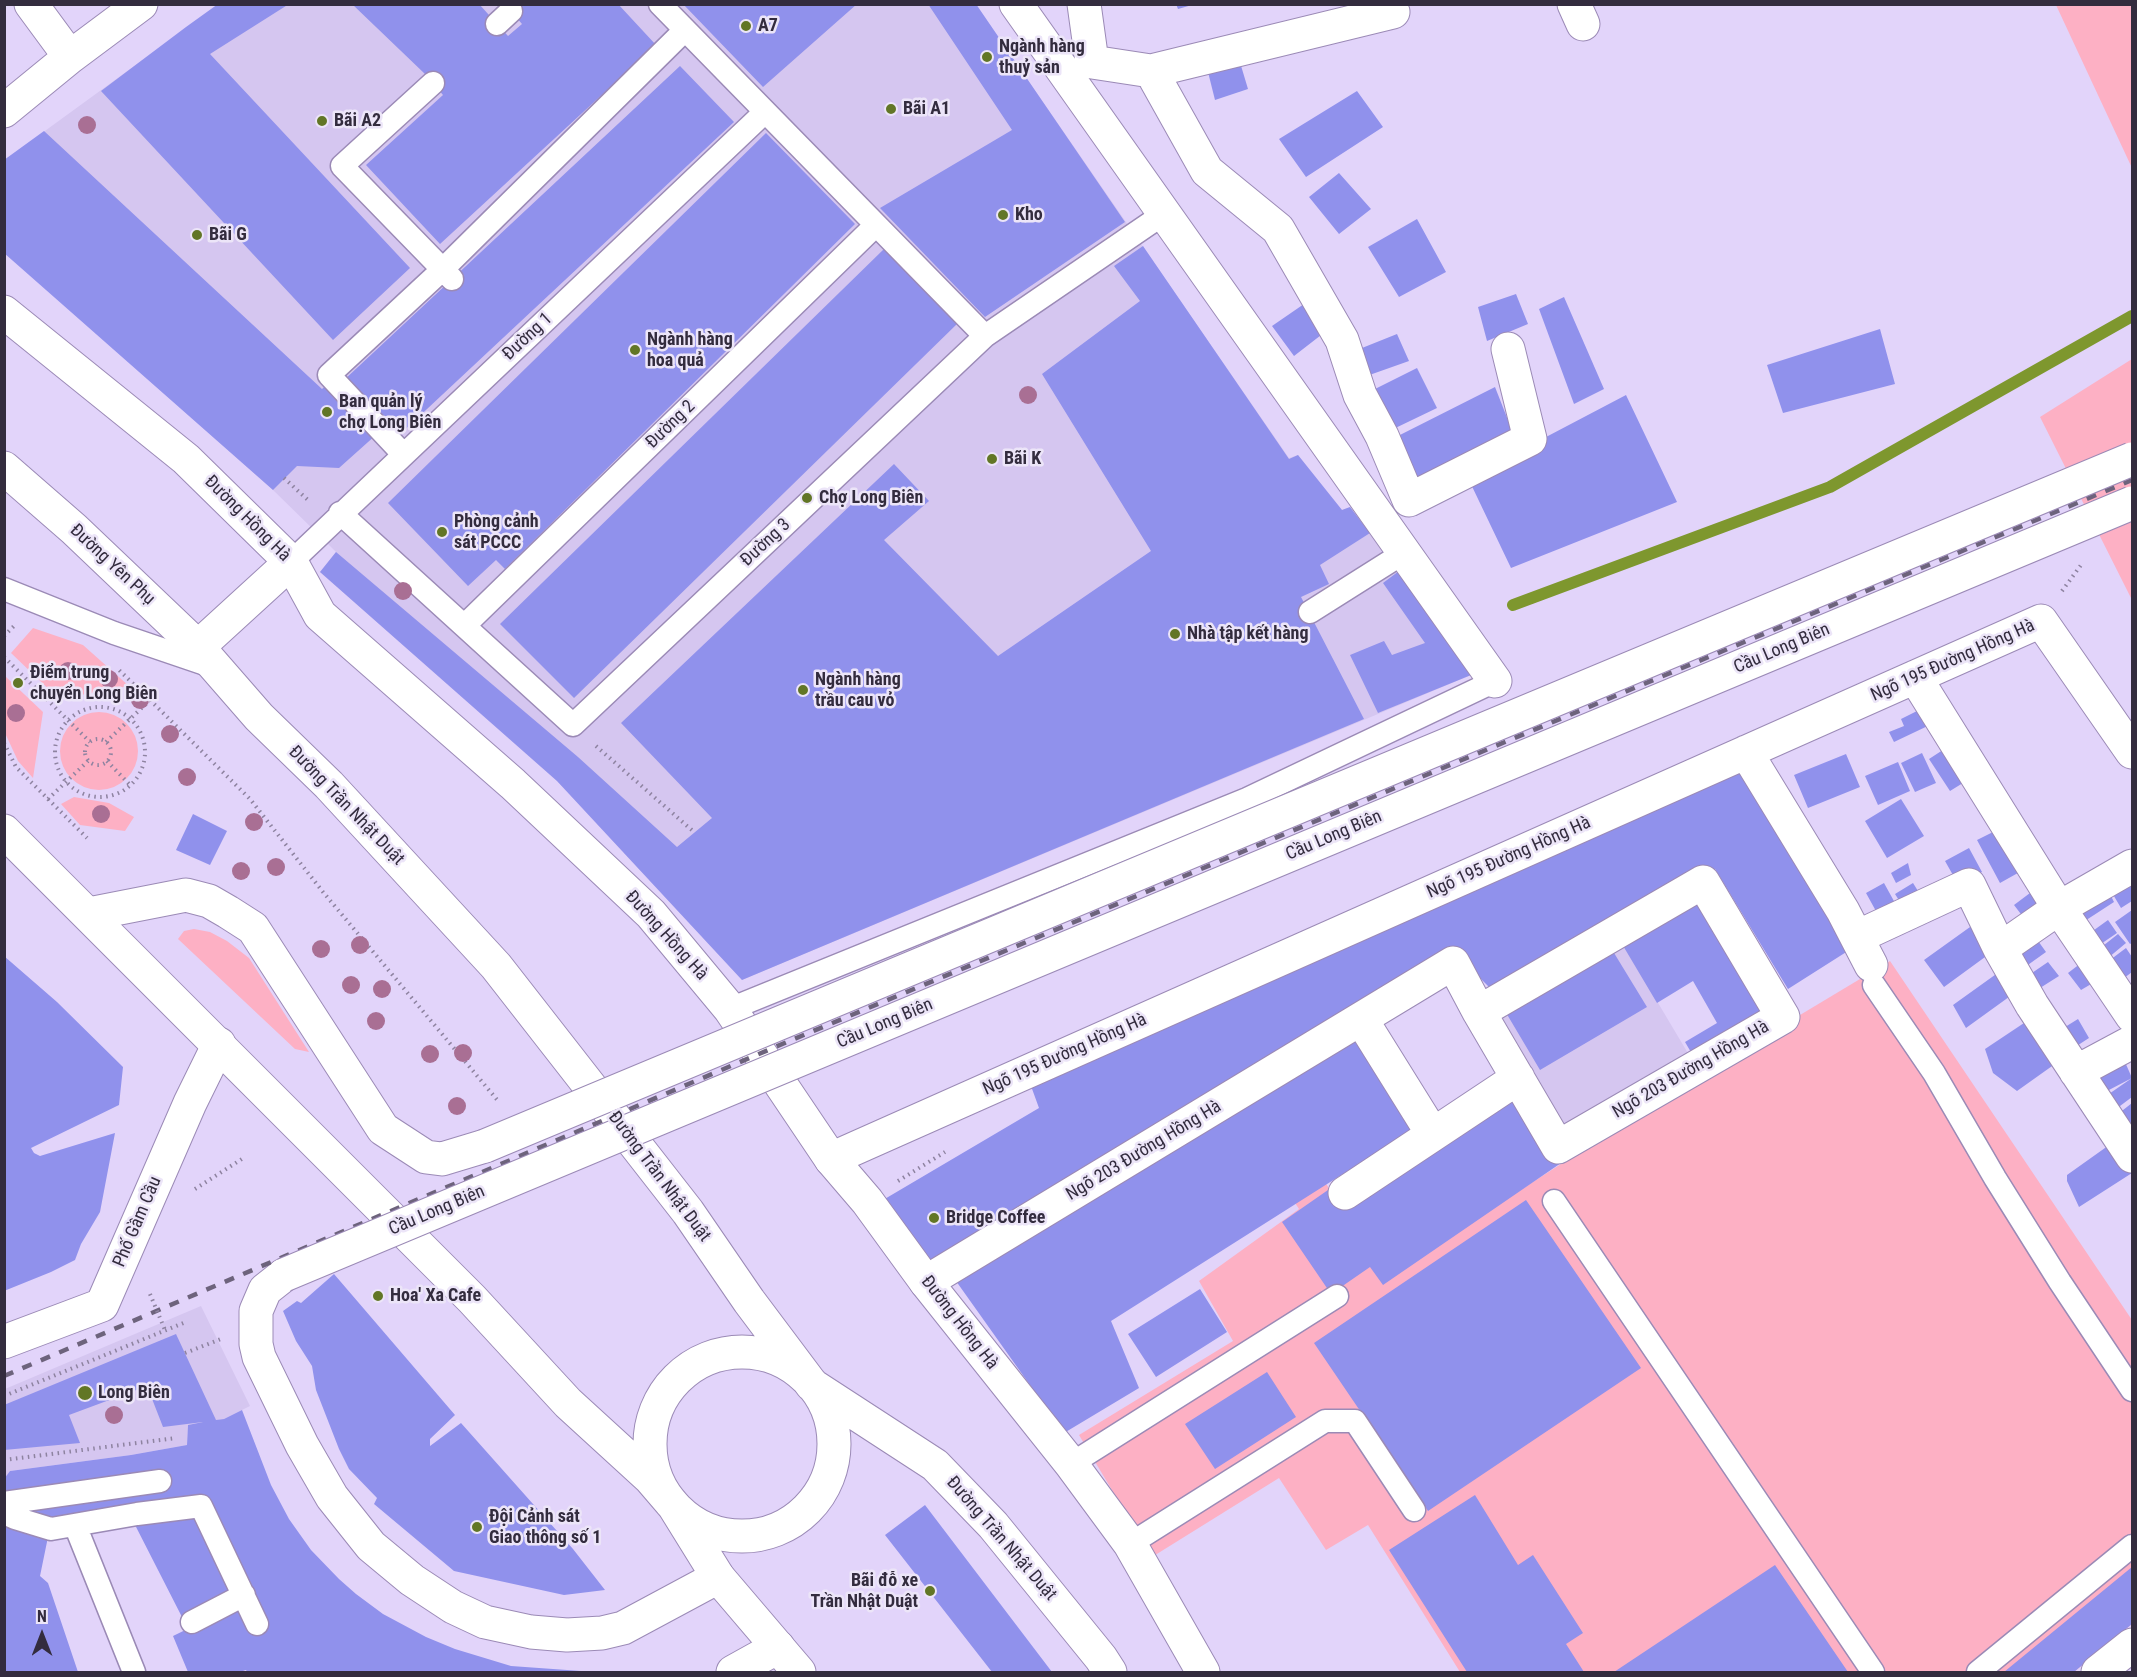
<!DOCTYPE html>
<meta charset="utf-8">
<style>
body{margin:0}
#map{position:relative;width:2137px;height:1677px;overflow:hidden;background:#e2d4fa;font-family:"Roboto Condensed",sans-serif}
canvas{display:block}
.frame{position:absolute;inset:0;border:6px solid #332c3e;pointer-events:none}
.north{position:absolute;left:12px;top:1605px;width:60px;height:60px;-webkit-text-stroke:4px #ece5f8;paint-order:stroke;rotate:0deg;font-size:16px;font-weight:700;line-height:24px;text-align:center;color:#332c3e}
.north::after{content:'';display:block;margin:auto;width:21px;height:27px;background:#332c3e;clip-path:polygon(50% 0,100% 100%,50% 72%,0 100%)}
</style>
<div id="map">
<canvas width="2137" height="1677"></canvas>
<div class="frame"></div>
<div class="north">N</div>
</div>
<script>
const g = document.querySelector('canvas').getContext('2d');
g.lineJoin = 'round';
function fillPath(path, color) { g.fillStyle = color; g.fill(path, 'evenodd'); }
const shape = rows => new Path2D(rows.map(r => 'M' + r).join(''));
function stroke(path, color, width, dash) { g.strokeStyle = color; g.lineWidth = width; g.lineCap = dash ? 'butt' : 'round'; g.setLineDash(dash || []); g.stroke(path); }
function drawText(font, color, halo, rows, align = 'center') {
  g.font = font + ' "Roboto Condensed",sans-serif'; g.lineWidth = 5; g.setLineDash([]); g.textBaseline = 'middle'; g.strokeStyle = halo; g.fillStyle = color; for (const [text, x, y, turn = 0] of rows) {
    g.save(); g.translate(x, y); g.rotate((+turn || 0) * Math.PI / 180); g.textAlign = isNaN(turn) ? turn : align; if (halo) g.strokeText(text, 0, 0); g.fillText(text, 0, 0); g.restore();
  }
}
const built = shape([
 [218,5,976,5,1289,458,1298,455,1342,510,1350,507,1476,673,742,980,557,781,320,572,336,552,318,534,273,490,5,253,5,160],
 [1620,939,1692,1060,1562,1136,1490,1016],
 [201,1306,250,1406,224,1419,188,1425,187,1445,131,1455,10,1471,5,1479,5,1389]
]);
const green = shape([
 [2056,5,2132,5,2132,168],
 [2132,359,2132,600,2040,417],
 [33,628,83,645,129,686,59,699,11,653],
 [5,676,43,712,33,778,18,761,5,733],
 '60 751a39 39 0 1 1 78 0a39 39 0 1 1-78 0Z',
 [74,797,109,803,134,817,125,831,80,825,61,804],
 [194,929,210,932,227,941,249,958,309,1052,295,1049,178,939,184,931],
 [1890,961,2132,1320,2132,1624,2074,1672,1460,1672,1368,1525,1326,1550,1279,1478,1152,1557,1079,1435,1233,1341,1199,1281,1299,1209,1254,1140,1284,1119,1386,1276,1700,1075]
]);
const stream = shape([
 [1513,605,1830,487,2132,316]
]);
const building = shape([
 [218,4,289,4,210,54,410,268,333,340,101,91,186,27],
 [352,4,479,4,508,36,522,24,505,4,618,4,656,45,440,244,366,165,443,95,425,74],
 [683,4,857,4,763,87],
 [928,4,976,4,1125,222,985,317,880,208,1012,130],
 [1176,4,1192,4,1192,5,1178,9],
 [1239,59,1248,89,1215,100,1207,68],
 [680,66,734,122,396,438,377,434,339,468,297,466,273,490,4,253,4,160,44,131,322,389,337,375,343,381],
 [1357,91,1383,127,1306,177,1279,139],
 [766,133,855,224,505,569,496,560,468,586,388,503],
 [1339,173,1371,209,1339,234,1309,197],
 [1417,219,1446,272,1399,297,1368,247],
 [1143,246,1289,459,1298,455,1342,510,1350,507,1370,533,1320,565,1329,584,1301,597,1364,719,742,980,557,781,320,572,336,552,578,757,677,847,712,818,621,723,894,464,929,501,884,540,998,656,1151,551,1042,374,1140,301,1114,266],
 [884,249,958,323,574,698,500,624],
 [1516,294,1528,324,1487,341,1478,307],
 [1564,297,1604,389,1574,404,1539,309],
 [1304,304,1325,332,1294,356,1272,326],
 [1880,329,1895,384,1783,413,1767,365],
 [1397,334,1409,361,1361,378,1352,352],
 [1417,368,1437,408,1385,433,1367,393],
 [1495,387,1515,438,1414,491,1390,440],
 [1626,395,1677,502,1511,568,1468,478],
 [1399,571,1476,673,1378,713,1350,655,1384,641,1392,655,1425,643,1383,583],
 [1925,707,1934,723,1894,742,1889,732,1904,726,1901,719],
 [1949,746,1971,778,1950,791,1929,759],
 [1922,753,1936,783,1915,792,1901,763],
 [1846,754,1860,787,1808,808,1794,775],
 [1898,762,1910,791,1878,805,1865,776],
 [1738,767,1851,949,1788,989,1715,869,1489,987,1452,950,929,1271,883,1200,1039,1108,1031,1086],
 [1901,799,1924,836,1887,858,1865,821],
 [193,814,227,831,210,865,176,850],
 [2003,827,2025,869,2000,883,1977,840],
 [1969,848,1982,872,1958,884,1945,861],
 [1908,863,1911,875,1896,883,1891,873],
 [2132,870,2132,901,2121,908,2108,886],
 [1884,883,1900,912,1882,922,1866,893],
 [1913,883,1923,899,1905,910,1895,894],
 [2038,887,2054,907,2030,926,2014,905],
 [2107,888,2114,902,2074,928,2066,915],
 [1698,899,1768,1015,1695,1059,1685,1042,1717,1023,1693,981,1657,1003,1622,944],
 [2132,910,2132,943,2130,944,2115,922],
 [2108,920,2117,933,2092,950,2083,938],
 [1977,922,1996,949,1944,987,1924,960],
 [2031,931,2046,952,2018,972,2004,950],
 [2118,934,2126,943,2102,963,2094,953],
 [1611,948,1647,1007,1540,1070,1505,1011],
 [2126,948,2132,957,2132,972,2115,985,2102,966],
 [4,956,57,1002,123,1067,119,1105,31,1148,34,1153,40,1156,115,1133,100,1212,81,1244,75,1260,51,1272,4,1291],
 [2089,957,2103,977,2081,990,2068,973],
 [2048,962,2059,976,2040,988,2029,975],
 [2006,967,2020,989,1966,1028,1953,1005],
 [2036,1015,2062,1059,2017,1091,1993,1073,1985,1049],
 [2078,1019,2089,1038,2069,1051,2057,1032],
 [1355,1042,1417,1127,1111,1321,1139,1388,1064,1433,956,1281],
 [2125,1062,2132,1078,2107,1091,2099,1077],
 [2132,1078,2132,1097,2116,1109,2106,1096],
 [1513,1094,1561,1163,1383,1285,1370,1267,1331,1294,1282,1222,1328,1190,1342,1210],
 [2132,1103,2132,1129,2118,1114],
 [2119,1138,2132,1161,2132,1173,2079,1207,2067,1181,2067,1175],
 [1526,1200,1641,1368,1428,1511,1314,1343],
 [334,1274,455,1415,430,1439,430,1446,461,1423,573,1549,605,1590,564,1595,454,1571,374,1504,377,1498,349,1469,339,1449,316,1390,312,1366,296,1341,283,1311,297,1301,301,1303],
 [1200,1289,1227,1332,1156,1377,1128,1334],
 [176,1334,216,1420,224,1419,242,1410,271,1485,289,1519,311,1550,339,1579,356,1594,383,1614,426,1637,455,1649,511,1666,581,1671,581,1672,247,1672,246,1670,240,1672,188,1672,173,1636,241,1603,204,1501,45,1520,31,1518,31,1504,4,1496,4,1479,10,1471,131,1455,187,1445,188,1425,203,1422,163,1427,147,1386,69,1415,80,1443,4,1450,4,1405],
 [1267,1372,1296,1417,1215,1469,1185,1424],
 [1475,1495,1518,1565,1533,1555,1583,1633,1566,1644,1584,1672,1467,1672,1389,1550],
 [925,1505,1052,1672,992,1672,885,1535],
 [197,1512,236,1592,183,1619,133,1521],
 [4,1519,48,1537,40,1576,48,1583,78,1672,4,1672],
 [1775,1565,1848,1672,1614,1672],
 [2132,1567,2132,1624,2074,1672,2004,1672]
]);
const path = shape([
 [284,478,309,501],
 [2062,591,2081,565],
 [4,636,14,626],
 [4,657,90,742],
 [150,700,250,799,323,892,499,1102],
 '55 752a45 45 0 1 1 90 0a45 45 0 1 1-90 0Z',
 '85 752a13 13 0 1 1 26 0a13 13 0 1 1-26 0Z',
 [106,742,150,700,119,670],
 [4,743,16,767,48,799,88,761],
 [596,746,694,832],
 [107,761,130,785],
 [48,799,87,838],
 [898,1181,945,1152],
 [195,1189,245,1157],
 [185,1353,221,1339],
 [4,1396,186,1322],
 [4,1460,176,1438]
]);
const service = shape([
 [660,4,985,336],
 [497,24,511,11],
 [433,83,342,166,452,279],
 [403,454,329,375,442,270,685,30],
 [340,513,573,725,985,336,1165,213],
 [291,562,765,112],
 [4,589,114,633,214,667],
 [1310,612,1405,552],
 [465,625,876,225],
 [1874,985,1934,1073,1995,1178,2060,1282,2132,1390],
 [730,1009,1247,799,1495,681],
 [1554,1201,1873,1672],
 [1071,1464,1337,1296],
 [4,1503,160,1481],
 [4,1513,15,1518,51,1529,137,1514,201,1506,257,1624],
 [75,1525,134,1672],
 [1130,1544,1325,1421,1355,1421,1414,1510],
 [192,1622,244,1595],
 [1978,1672,2132,1546]
]);
const minor = shape([
 [31,4,70,57],
 [1016,4,1495,681],
 [1084,4,1092,62,1151,71,1207,171,1278,229,1342,340,1360,395,1382,436,1409,500,1530,439,1508,349],
 [1574,4,1583,24],
 [1151,71,1393,12],
 [4,111,70,57,141,4],
 [1915,677,2059,908,2132,1016],
 [1746,752,1843,911,1871,965],
 [1703,882,1783,1017,1558,1147,1479,1012,1703,882],
 [89,914,186,895,209,901,228,912,253,928,383,1129,426,1157,442,1159,485,1146],
 [1857,937,1969,885,2000,949,2032,1005,2132,1156],
 [2000,949,2059,908,2132,866],
 [1361,1019,1432,1133],
 [2076,1072,2132,1042],
 [831,1159,2041,621,2132,752],
 [1345,1193,1518,1078],
 [284,1275,265,1290,256,1311,256,1344,259,1357,302,1445,332,1497,371,1546,412,1580,453,1607,485,1622,531,1632,567,1635,602,1633,623,1628,718,1577],
 [926,1282,1453,963,1479,1012],
 [4,1342,102,1305,190,1103,219,1044],
 [733,1672,778,1647],
 [2098,1672,2132,1645]
]);
const tertiary = shape([
 [4,312,186,459,291,562,320,615,513,784,651,914,730,1009,831,1159,867,1201,926,1282,1071,1464,1130,1544,1203,1672]
]);
const primary = shape([
 [4,468,74,529,198,647,259,717,329,785,496,966,688,1212,749,1301,812,1385,935,1465,993,1525,1101,1658,1110,1672],
 [198,647,291,562],
 [4,831,472,1299,568,1403,650,1478,674,1506,718,1577,799,1672],
 '650 1444a92 92 0 1 1 184 0a92 92 0 1 1-184 0Z'
]);
const rail = shape([
 [4,1376,787,1042,2132,480]
]);
const pathBridge = shape([
 [150,1294,165,1330]
]);
const minorBridge = shape([
 [485,1146,2132,459],
 [284,1275,2132,503]
]);
const trees = [
 [87,125],
 [1028,395],
 [403,591],
 [68,671],
 [109,679],
 [140,700],
 [16,713],
 [170,734],
 [187,777],
 [101,814],
 [254,822],
 [276,867],
 [241,871],
 [360,945],
 [321,949],
 [351,985],
 [382,989],
 [376,1021],
 [463,1053],
 [430,1054],
 [457,1106],
 [114,1415]
];
const markers = [
 [746,26,6,"#627626"],
 [987,57,6,"#627626"],
 [891,109,6,"#627626"],
 [322,121,6,"#627626"],
 [1003,215,6,"#627626"],
 [197,235,6,"#627626"],
 [635,350,6,"#627626"],
 [327,412,6,"#627626"],
 [992,459,6,"#627626"],
 [807,498,6,"#627626"],
 [442,532,6,"#627626"],
 [1175,634,6,"#627626"],
 [18,683,6,"#627626"],
 [803,690,6,"#627626"],
 [934,1218,6,"#627626"],
 [378,1296,6,"#627626"],
 [85,1393,8,"#627626"],
 [477,1527,6,"#627626"],
 [930,1591,6,"#627626"]
];
const poiNames = [
 ["A7",758,26],
 ["Ngành hàng",999,47],
 ["thuỷ sản",999,68],
 ["Bãi A1",903,109],
 ["Bãi A2",334,121],
 ["Kho",1015,215],
 ["Bãi G",209,235],
 ["Ngành hàng",647,340],
 ["hoa quả",647,361],
 ["Ban quản lý",339,402],
 ["chợ Long Biên",339,423],
 ["Bãi K",1004,459],
 ["Chợ Long Biên",819,498],
 ["Phòng cảnh",454,522],
 ["sát PCCC",454,543],
 ["Nhà tập kết hàng",1187,634],
 ["Điểm trung",30,673],
 ["chuyển Long Biên",30,694],
 ["Ngành hàng",815,680],
 ["trầu cau vỏ",815,701],
 ["Bridge Coffee",946,1218],
 ["Hoa' Xa Cafe",390,1296],
 ["Long Biên",98,1393],
 ["Đội Cảnh sát",489,1517],
 ["Giao thông số 1",489,1538],
 ["Bãi đỗ xe",918,1581,"right"],
 ["Trần Nhật Duật",918,1602,"right"]
];
const streetNames = [
 ["Đường 1",528,337,-43],
 ["Đường 2",671,425,-44],
 ["Đường Hồng Hà",247,519,45],
 ["Đường 3",766,543,-43],
 ["Đường Yên Phụ",112,565,43],
 ["Cầu Long Biên",1782,649,-23],
 ["Ngõ 195 Đường Hồng Hà",1953,661,-24],
 ["Đường Trần Nhật Duật",346,806,46],
 ["Cầu Long Biên",1334,836,-23],
 ["Ngõ 195 Đường Hồng Hà",1509,858,-24],
 ["Đường Hồng Hà",666,936,48],
 ["Cầu Long Biên",885,1024,-23],
 ["Ngõ 195 Đường Hồng Hà",1065,1055,-24],
 ["Ngõ 203 Đường Hồng Hà",1691,1070,-30],
 ["Ngõ 203 Đường Hồng Hà",1144,1151,-31],
 ["Đường Trần Nhật Duật",659,1177,53],
 ["Cầu Long Biên",437,1211,-23],
 ["Phố Gầm Cầu",138,1222,-67],
 ["Đường Hồng Hà",959,1323,52],
 ["Đường Trần Nhật Duật",1001,1539,49]
];
fillPath(built, '#d5c6f0');
fillPath(green, '#fdb0c4');
stroke(stream, '#7e972e', 12);
fillPath(building, '#9091ec');
stroke(service, '#9b8ab6', 25);
stroke(minor, '#9b8ab6', 35);
stroke(tertiary, '#9b8ab6', 35);
stroke(primary, '#9b8ab6', 35);
stroke(path, '#8e83a0', 4, [1.5, 4.5]);
stroke(service, '#fff', 22);
stroke(minor, '#fff', 33);
stroke(tertiary, '#fff', 33);
stroke(primary, '#fff', 33);
stroke(rail, '#6d637c', 4.5, [10, 10]);
stroke(minorBridge, '#9b8ab6', 35, []);
stroke(pathBridge, '#8e83a0', 4, [1.5, 4.5]);
stroke(minorBridge, '#fff', 33);
g.fillStyle = '#a96f94';
for (const [x, y] of trees) { g.beginPath(); g.arc(x, y, 9, 0, 2 * Math.PI); g.fill(); }
for (const [x, y, r, color] of markers) { const dot = new Path2D(); dot.arc(x, y, r, 0, 2 * Math.PI); g.fillStyle = color; g.fill(dot); stroke(dot, '#ece5f8', 2); }
drawText('bold 18px', '#332c3e', '#ece5f8', poiNames, 'left');
drawText('18px', '#332c3e', '#ece5f8', streetNames);
</script>
